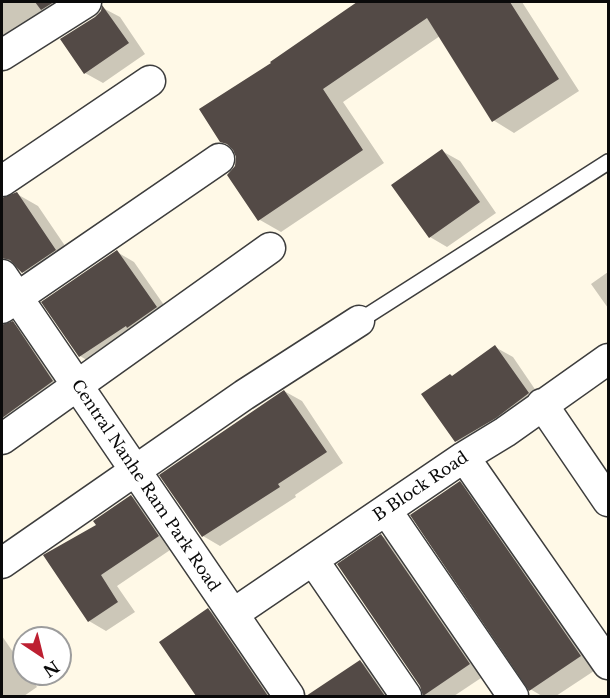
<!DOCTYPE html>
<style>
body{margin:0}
#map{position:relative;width:610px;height:698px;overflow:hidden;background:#fff9e7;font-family:"Libre Baskerville",serif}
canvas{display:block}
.frame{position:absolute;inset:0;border:3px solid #0a0a0a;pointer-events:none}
.north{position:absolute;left:12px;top:626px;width:60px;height:60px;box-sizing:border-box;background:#fff;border:2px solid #9d9d9d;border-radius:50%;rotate:145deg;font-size:16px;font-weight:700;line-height:24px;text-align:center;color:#0a0a0a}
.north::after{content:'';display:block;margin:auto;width:21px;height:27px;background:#bd1f31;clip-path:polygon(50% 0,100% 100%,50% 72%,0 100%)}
</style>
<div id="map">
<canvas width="610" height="698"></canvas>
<div class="frame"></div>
<div class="north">N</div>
</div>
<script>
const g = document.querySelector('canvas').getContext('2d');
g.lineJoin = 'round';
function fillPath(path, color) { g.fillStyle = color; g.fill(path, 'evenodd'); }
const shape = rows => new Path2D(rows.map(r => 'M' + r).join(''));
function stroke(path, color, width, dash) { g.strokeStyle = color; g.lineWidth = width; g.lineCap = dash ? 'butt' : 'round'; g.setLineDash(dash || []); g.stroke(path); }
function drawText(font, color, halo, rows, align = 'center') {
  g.font = font + ' "Libre Baskerville",serif'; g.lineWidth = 6; g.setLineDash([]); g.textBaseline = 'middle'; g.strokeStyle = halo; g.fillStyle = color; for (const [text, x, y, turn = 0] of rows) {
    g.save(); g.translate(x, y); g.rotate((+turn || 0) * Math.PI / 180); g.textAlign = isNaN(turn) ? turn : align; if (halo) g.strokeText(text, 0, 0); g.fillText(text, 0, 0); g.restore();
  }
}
const shadow = shape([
 [2,2,87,2,2,59],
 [360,2,522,2,579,91,514,133,493,120,440,36,343,102,384,163,281,232,260,220,229,175,236,167,238,157,235,149,221,141,273,64,272,62],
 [103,8,120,17,145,54,103,83,85,73,96,18],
 [442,151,460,161,496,213,447,247,430,237],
 [17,194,38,206,76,262,44,285,20,270,13,273,6,323,7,326,13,323,34,336,74,394,2,429,2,203],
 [117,252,134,262,173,318,97,366,80,356],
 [608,272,608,308,591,284],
 [495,347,513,357,545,404,474,451,456,441,453,377],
 [284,391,302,401,343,463,295,495,296,497,220,546,203,536],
 [460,483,480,494,600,667,556,696,542,696,530,689],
 [131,496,148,506,176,546,117,586,135,612,106,631,89,621,98,526],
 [382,536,399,546,487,674,454,696,428,696,424,695],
 [208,610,226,620,278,696,199,696,161,642],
 [2,636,24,668,24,674,28,674,37,687,24,696,2,696],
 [361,662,378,672,395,696,309,696]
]);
const building = shape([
 [35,2,54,2,41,10],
 [357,2,510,2,559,79,492,122,427,18,323,89,363,150,258,221,227,175,235,166,236,157,233,150,227,144,220,142,199,109,271,63,270,62],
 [102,5,129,43,84,74,60,39,95,17,101,11],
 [442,149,480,202,429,238,391,185],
 [17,192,56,250,22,273,10,260,2,258,2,198],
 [117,250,157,307,127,328,126,326,79,357,41,302],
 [13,321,53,381,2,418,2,325],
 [495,345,529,393,496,418,455,442,421,394,450,374,452,376],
 [284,390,327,452,278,484,280,487,202,537,159,475],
 [460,481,581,656,529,691,410,515],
 [131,495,159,536,101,575,118,602,88,622,43,555,96,525,93,521],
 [381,534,470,664,423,696,420,686,337,564],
 [208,608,219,624,268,696,196,696,159,642],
 [360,660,385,696,306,696]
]);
const lane = shape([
 [359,321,608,162]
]);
const street = shape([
 [2,55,86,2],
 [2,181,150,81],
 [2,275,289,696],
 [2,308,219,159],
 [542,404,608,501],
 [2,439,270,248],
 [464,457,608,664],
 [386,510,513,696],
 [313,560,406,696],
 [2,563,244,395,359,321],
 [233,614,464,457,505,432,608,359]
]);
const streetNames = [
 ["Central Nanhe Ram Park Road",145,486,56],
 ["B Block Road",421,487,-34]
];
fillPath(shadow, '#0003');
fillPath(building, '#534a46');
stroke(lane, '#3d3d3d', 18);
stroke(street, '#3d3d3d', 33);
stroke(lane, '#fff', 15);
stroke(street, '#fff', 30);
drawText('16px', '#0a0a0a', '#fff', streetNames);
</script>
